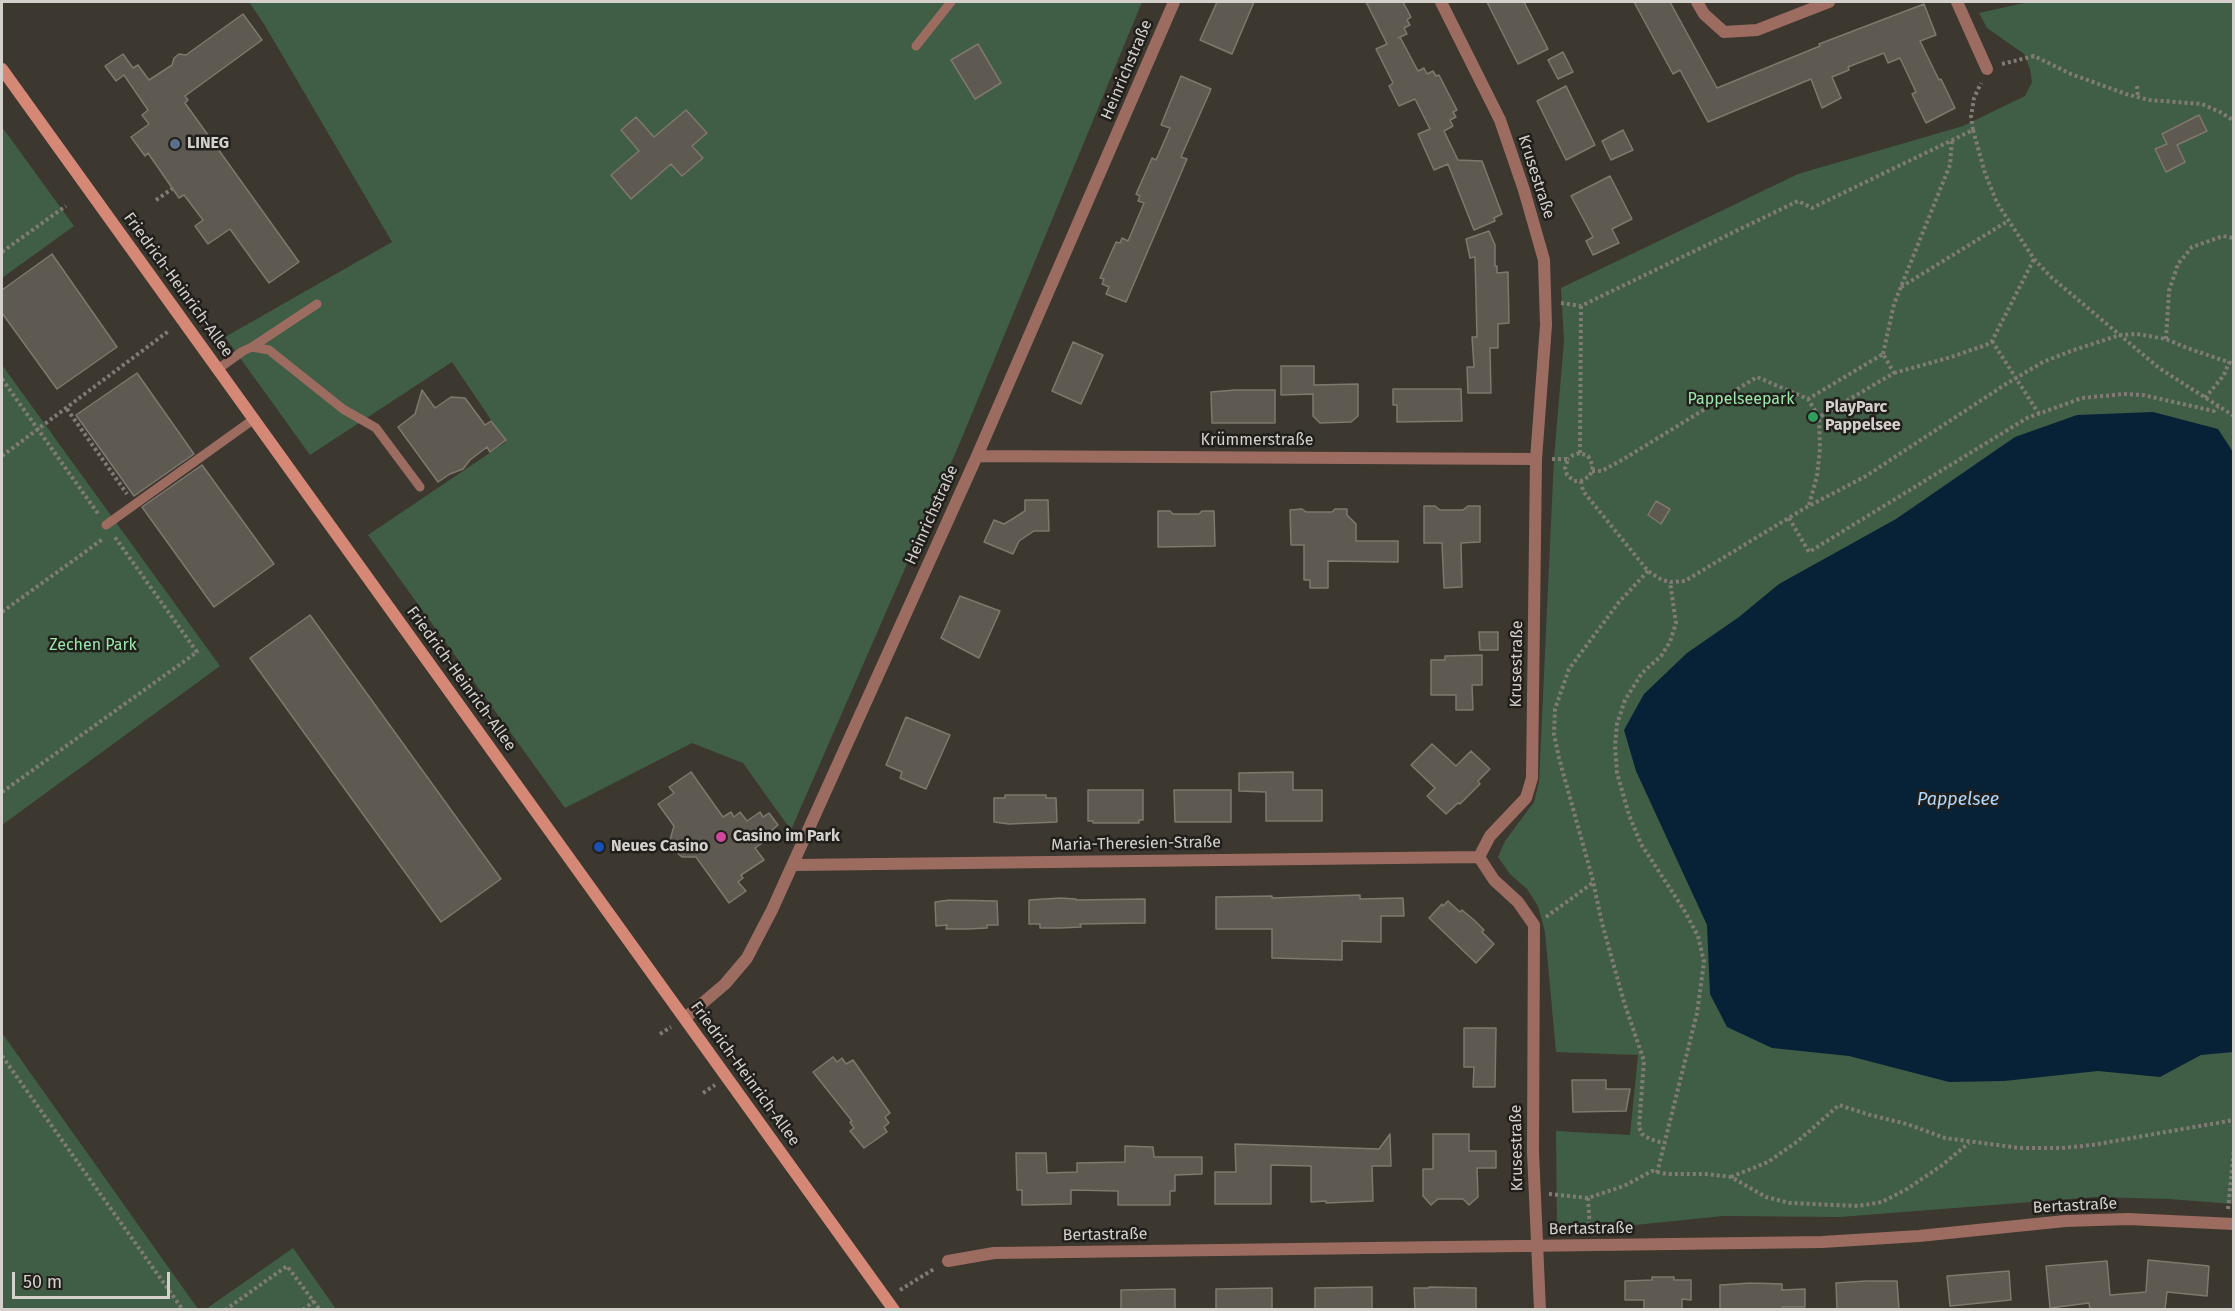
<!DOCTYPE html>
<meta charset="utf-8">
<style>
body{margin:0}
#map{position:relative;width:2235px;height:1311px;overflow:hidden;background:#3c372f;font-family:"Fira Sans",sans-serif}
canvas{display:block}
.frame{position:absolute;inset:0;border:3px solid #d4d1cc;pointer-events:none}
.scale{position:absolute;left:12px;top:1272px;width:158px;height:27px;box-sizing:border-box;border:3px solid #d4d1cc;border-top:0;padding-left:8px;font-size:18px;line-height:21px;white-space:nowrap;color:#d4d1cc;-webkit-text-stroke:4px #211f1b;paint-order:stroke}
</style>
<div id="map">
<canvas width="2235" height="1311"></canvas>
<div class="frame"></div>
<div class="scale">50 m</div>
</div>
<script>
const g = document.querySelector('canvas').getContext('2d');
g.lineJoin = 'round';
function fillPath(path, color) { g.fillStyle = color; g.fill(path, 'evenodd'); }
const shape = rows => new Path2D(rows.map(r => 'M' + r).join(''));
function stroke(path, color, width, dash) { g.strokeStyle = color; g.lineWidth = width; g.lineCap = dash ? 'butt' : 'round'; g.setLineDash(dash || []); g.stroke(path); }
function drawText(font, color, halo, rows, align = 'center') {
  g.font = font + ' "Fira Sans",sans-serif'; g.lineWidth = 5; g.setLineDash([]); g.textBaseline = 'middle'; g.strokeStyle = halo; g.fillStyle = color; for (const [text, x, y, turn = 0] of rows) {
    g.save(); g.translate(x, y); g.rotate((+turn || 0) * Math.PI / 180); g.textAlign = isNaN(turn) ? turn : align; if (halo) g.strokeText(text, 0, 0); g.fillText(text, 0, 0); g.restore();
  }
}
const green = shape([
 [249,2,1142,2,961,440,791,830,743,763,692,743,565,808,368,535,506,442,452,362,310,455,225,337,392,242,264,24],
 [2028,2,2233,2,2233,1204,2169,1199,2095,1197,1840,1217,1723,1216,1557,1233,1556,1131,1630,1135,1638,1055,1556,1052,1545,932,1538,906,1527,889,1510,874,1498,857,1505,841,1534,802,1539,782,1554,458,1564,341,1561,288,1798,174,1963,126,2025,96,2032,82,2030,69,2024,54,1987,28,1979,13],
 [2,127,74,226,2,278],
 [2,365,220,666,2,825],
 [2,1033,198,1309,2,1309],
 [293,1248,336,1309,206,1309]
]);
const water = shape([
 [2153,412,2218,429,2233,452,2233,1052,2201,1055,2160,1077,2098,1071,2004,1081,1949,1082,1849,1056,1772,1048,1727,1027,1710,994,1707,925,1636,771,1624,730,1644,694,1687,653,1739,617,1779,584,1896,519,2015,437,2077,415]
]);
const building = shape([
 [1217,2,1254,2,1232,54,1200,40,1217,2],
 [1366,2,1403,2,1411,17,1407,20,1410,25,1404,28,1407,34,1398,38,1400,37,1418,71,1424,68,1427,74,1433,71,1436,76,1439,75,1457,110,1453,112,1456,117,1450,120,1453,126,1444,131,1458,160,1482,161,1502,214,1494,218,1495,221,1474,230,1448,164,1434,170,1418,134,1430,129,1415,99,1399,106,1389,86,1393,83,1376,49,1387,44,1366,2],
 [1487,2,1524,2,1548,49,1518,64,1487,2],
 [1634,2,1670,2,1717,88,1820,46,1819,44,1924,4,1936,35,1920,41,1939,80,1941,79,1955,108,1926,123,1912,94,1916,92,1900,58,1888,63,1884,53,1848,67,1849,70,1832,77,1841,98,1822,108,1811,79,1708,122,1680,70,1673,74,1634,2],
 [243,14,262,40,185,96,188,100,185,103,299,262,269,283,230,229,208,244,195,226,203,220,184,195,179,198,148,153,145,156,131,137,149,124,142,115,148,110,124,75,116,81,105,66,123,54,133,68,138,65,149,80,172,65,174,58,179,54,186,55,243,14],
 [978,44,1001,83,975,99,951,60,978,44],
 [1563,52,1573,72,1558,79,1548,60,1563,52],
 [1181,76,1211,89,1181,157,1187,159,1126,302,1106,294,1109,287,1102,284,1104,279,1100,278,1116,242,1120,243,1122,238,1128,241,1144,203,1138,201,1140,196,1136,194,1152,158,1156,160,1170,128,1161,125,1181,76],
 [1566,86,1595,145,1566,160,1537,101,1566,86],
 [686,110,707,133,692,146,703,158,682,176,671,164,631,199,611,175,639,151,621,130,636,117,654,137,686,110],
 [2199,115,2207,131,2177,145,2185,162,2166,172,2155,149,2167,144,2162,134,2199,115],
 [1623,130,1633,150,1611,160,1602,141,1623,130],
 [1610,176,1632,219,1612,229,1619,243,1593,255,1586,241,1593,237,1571,196,1610,176],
 [1489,231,1495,245,1495,266,1497,266,1497,273,1508,272,1509,323,1498,324,1498,348,1490,348,1491,393,1468,393,1467,367,1474,367,1472,337,1477,337,1475,257,1470,258,1466,239,1489,231],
 [52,254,117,347,57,389,2,313,2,290,52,254],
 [1073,342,1103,355,1081,404,1052,391,1073,342],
 [1281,366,1314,366,1314,385,1358,384,1358,416,1351,422,1320,423,1313,416,1313,394,1281,395,1281,366],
 [137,373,194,454,134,496,76,415,137,373],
 [1393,389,1461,389,1462,421,1397,422,1397,405,1393,405,1393,389],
 [422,390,435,408,451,397,465,398,485,425,491,421,506,440,490,452,487,447,470,460,463,469,450,474,438,482,398,427,415,414,422,390],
 [1235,390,1275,390,1275,423,1212,423,1211,392,1235,390],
 [202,465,274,564,214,607,142,507,202,465],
 [1025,500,1048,500,1049,531,1034,531,1019,541,1013,554,984,542,994,520,1004,524,1014,518,1025,511,1025,500],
 [1656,501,1670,509,1661,524,1648,515,1656,501],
 [1424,506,1435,506,1440,510,1463,510,1468,506,1480,506,1480,542,1461,543,1462,587,1444,588,1442,543,1424,543,1424,506],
 [1302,509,1306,512,1332,512,1335,509,1347,509,1347,515,1356,524,1356,541,1398,541,1398,562,1328,561,1328,588,1310,588,1310,580,1304,580,1304,545,1291,545,1290,510,1302,509],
 [1158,511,1170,511,1173,514,1199,514,1202,511,1214,511,1215,546,1158,547,1158,511],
 [960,596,1000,611,979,658,941,638,960,596],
 [310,615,501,879,441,922,250,658,310,615],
 [1479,632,1498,632,1498,650,1480,650,1479,632],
 [1482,655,1482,685,1472,685,1473,710,1456,710,1456,695,1431,695,1431,660,1445,660,1445,656,1482,655],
 [906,717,950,735,926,789,900,778,902,772,886,765,906,717],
 [1432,744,1456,766,1471,751,1490,769,1478,781,1480,784,1460,804,1458,803,1446,814,1427,796,1435,788,1411,765,1432,744],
 [691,772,723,817,731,812,734,817,740,812,747,821,760,812,763,817,769,813,778,825,772,830,776,834,755,848,764,860,741,875,743,878,738,882,746,891,729,903,696,857,682,857,672,848,670,840,674,826,658,804,674,793,669,787,691,772],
 [1293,772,1293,790,1322,790,1322,821,1266,821,1266,792,1239,791,1239,773,1293,772],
 [1088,790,1143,790,1143,820,1139,820,1139,823,1093,823,1093,821,1088,821,1088,790],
 [1174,790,1231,790,1231,822,1175,822,1174,790],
 [1005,795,1046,795,1046,798,1056,798,1057,822,1009,824,994,822,994,798,1005,798,1005,795],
 [1360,895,1360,899,1403,898,1404,916,1381,916,1381,942,1342,941,1342,960,1272,958,1272,929,1216,929,1216,897,1272,896,1272,898,1360,895],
 [1060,898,1076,899,1076,900,1145,899,1145,923,1080,924,1081,927,1060,928,1040,928,1040,924,1029,924,1029,900,1060,898],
 [950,900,997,901,998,925,987,925,987,928,967,929,946,929,947,925,936,926,935,902,950,900],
 [1448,901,1460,912,1462,910,1474,920,1484,930,1482,932,1494,944,1476,963,1429,918,1442,904,1443,906,1448,901],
 [1464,1028,1496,1028,1495,1087,1473,1087,1474,1067,1464,1067,1464,1028],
 [833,1057,837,1062,842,1058,846,1064,853,1060,890,1113,885,1117,889,1123,884,1127,887,1132,864,1148,850,1131,854,1128,850,1122,852,1121,813,1072,833,1057],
 [1572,1080,1606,1080,1606,1089,1630,1089,1626,1111,1573,1112,1572,1080],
 [1390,1134,1391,1166,1372,1166,1373,1201,1326,1203,1326,1201,1311,1202,1311,1166,1271,1165,1271,1204,1215,1204,1215,1172,1236,1172,1235,1144,1379,1149,1390,1134],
 [1433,1134,1469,1134,1469,1151,1496,1151,1496,1168,1477,1168,1478,1197,1469,1205,1463,1199,1438,1199,1431,1205,1423,1196,1423,1169,1433,1169,1433,1134],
 [1125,1146,1153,1147,1154,1157,1202,1157,1202,1174,1175,1175,1175,1191,1170,1191,1170,1205,1118,1205,1118,1191,1071,1190,1071,1204,1022,1205,1022,1190,1017,1190,1016,1153,1046,1153,1047,1173,1077,1172,1077,1163,1125,1162,1125,1146],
 [2148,1260,2209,1266,2207,1296,2167,1292,2165,1310,2090,1310,2089,1303,2050,1308,2046,1266,2107,1261,2110,1295,2146,1292,2148,1260],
 [2009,1271,2011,1300,1950,1306,1947,1276,2009,1271],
 [1652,1277,1674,1277,1674,1280,1691,1280,1691,1300,1682,1299,1682,1310,1644,1310,1644,1300,1625,1300,1625,1281,1652,1280,1652,1277],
 [1866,1281,1897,1281,1899,1310,1837,1309,1836,1283,1866,1281],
 [1751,1283,1782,1284,1782,1290,1805,1289,1805,1307,1782,1307,1782,1310,1720,1310,1720,1285,1751,1283],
 [1372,1287,1372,1310,1315,1310,1315,1288,1372,1287],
 [1429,1287,1476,1288,1476,1310,1415,1310,1414,1288,1429,1288,1429,1287],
 [1272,1288,1272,1310,1216,1310,1216,1289,1272,1288],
 [1175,1289,1175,1310,1121,1310,1121,1290,1175,1289]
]);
const path = shape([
 [2002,64,2034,56,2071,74,2126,94,2149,100,2202,104,2222,113,2234,121],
 [2137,86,2138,97],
 [1973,130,1985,173,1997,203,2034,259,2051,277,2159,368,2234,416],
 [156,200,172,189],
 [2,252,66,206],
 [1901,287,2008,221],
 [1561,303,1581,306,1798,201,1812,208,1973,130,1971,117,1974,98,1981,83],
 [2166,339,2169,291,2178,264,2192,247,2223,236,2234,238],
 [1992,341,2039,414],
 [1883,354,1894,304,1950,165,1952,140],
 [1894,373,1951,357,1986,345,1992,341,2034,259],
 [2,379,99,515],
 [2205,398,2224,375,2229,362],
 [67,409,127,494],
 [1580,453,1581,306],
 [2,456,170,330],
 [1552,459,1568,459,1565,468,1567,475,1574,481,1581,481,1590,476,1593,466,1588,456,1580,453,1573,455,1568,459],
 [1592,471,1602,471,1627,457,1757,377,1808,399,1819,417,1894,373,1883,354,1808,399],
 [1581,481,1583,491,1648,571,1662,580,1670,582,1685,581,1805,508,1866,476,2006,384,2043,362,2071,351,2120,335,2137,334,2166,339,2187,348,2234,364],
 [1809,505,1817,476,1820,449,1819,417],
 [1789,518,1809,552,2027,418,2082,398,2124,394,2143,395,2214,411,2218,406],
 [1648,571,1619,602,1569,669,1555,709,1554,734,1559,758,1592,877,1602,923,1624,1002,1644,1061,1639,1127,1642,1134,1650,1139,1663,1143],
 [2,612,103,539],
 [2,792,197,652,114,536],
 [1546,917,1594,882],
 [660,1034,671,1027],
 [2,1056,183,1310],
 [703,1093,715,1085],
 [1657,1173,1697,1013,1704,962,1698,936,1684,910,1641,844,1629,815,1617,773,1615,746,1617,724,1625,700,1642,673,1661,656,1670,642,1676,623,1670,582],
 [1731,1177,1768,1162,1798,1141,1839,1105,1870,1115,1907,1124,1945,1138,2020,1148,2062,1148,2092,1145,2234,1120],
 [1549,1194,1588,1198,1624,1186,1652,1171,1667,1174,1706,1174,1731,1177,1766,1197,1790,1203,1858,1206,1882,1202,1907,1189,1941,1166,1969,1143],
 [1588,1198,1590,1230],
 [2228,1209,2234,1150],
 [900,1290,934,1269],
 [225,1310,287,1266,320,1310],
 [303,1310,314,1301]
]);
const lane = shape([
 [916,46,951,2],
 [252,347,317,304],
 [218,369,243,351,252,347,269,350,343,409,376,428,420,487],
 [106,525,254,419]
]);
const street = shape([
 [1441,2,1500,120,1524,190,1544,260,1546,325,1536,459,1532,778,1526,798,1490,836,1479,857,1494,880,1518,902,1534,925,1533,1152,1540,1310],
 [1697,2,1704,14,1724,32,1757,30,1829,2],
 [1957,2,1987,69],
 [977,456,1536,459],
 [793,865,1479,857],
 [685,1018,725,984,747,958,772,910,977,456,1174,2],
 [948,1261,994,1253,1822,1242,1919,1236,2065,1221,2128,1219,2234,1224]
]);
const secondary = shape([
 [2,69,894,1310]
]);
const markers = [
 [175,144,6,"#5c6f8a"],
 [1813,417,6,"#2e9e5b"],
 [721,837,6,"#d1479c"],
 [599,847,6,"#1a4fb4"]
];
const streetNames = [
 ["Heinrichstraße",1127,70,-67],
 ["Krusestraße",1536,177,72],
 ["Friedrich-Heinrich-Allee",178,285,54],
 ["Krümmerstraße",1257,441],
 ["Heinrichstraße",932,515,-66],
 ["Krusestraße",1517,664,-89],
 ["Friedrich-Heinrich-Allee",461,679,54],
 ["Maria-Theresien-Straße",1136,844,-1],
 ["Friedrich-Heinrich-Allee",745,1074,54],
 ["Krusestraße",1517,1148,-91],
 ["Bertastraße",2075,1206,-3],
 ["Bertastraße",1591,1229,-1],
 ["Bertastraße",1105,1235,-1]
];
const poiNames = [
 ["LINEG",187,144],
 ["PlayParc",1825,408],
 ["Pappelsee",1825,426],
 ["Casino im Park",733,837],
 ["Neues Casino",611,847]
];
const parkNames = [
 ["Pappelseepark",1741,400],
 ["Zechen Park",93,646]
];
const waterNames = [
 ["Pappelsee",1958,800]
];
fillPath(green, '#405e46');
fillPath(water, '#072136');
fillPath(building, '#5f5a51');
stroke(building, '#7e786f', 1.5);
stroke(path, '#807c75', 4, [3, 3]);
stroke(lane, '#9d6c60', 9);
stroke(street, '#9d6c60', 12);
stroke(secondary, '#d58875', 12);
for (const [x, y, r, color] of markers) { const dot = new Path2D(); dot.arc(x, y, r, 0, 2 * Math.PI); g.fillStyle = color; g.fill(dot); stroke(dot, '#211f1b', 2); }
drawText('16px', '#d4d1cc', '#211f1b', streetNames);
drawText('bold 16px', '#d4d1cc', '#211f1b', poiNames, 'left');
drawText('16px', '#9ae9ab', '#211f1b', parkNames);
drawText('italic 18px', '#afd9ff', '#211f1b', waterNames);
</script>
